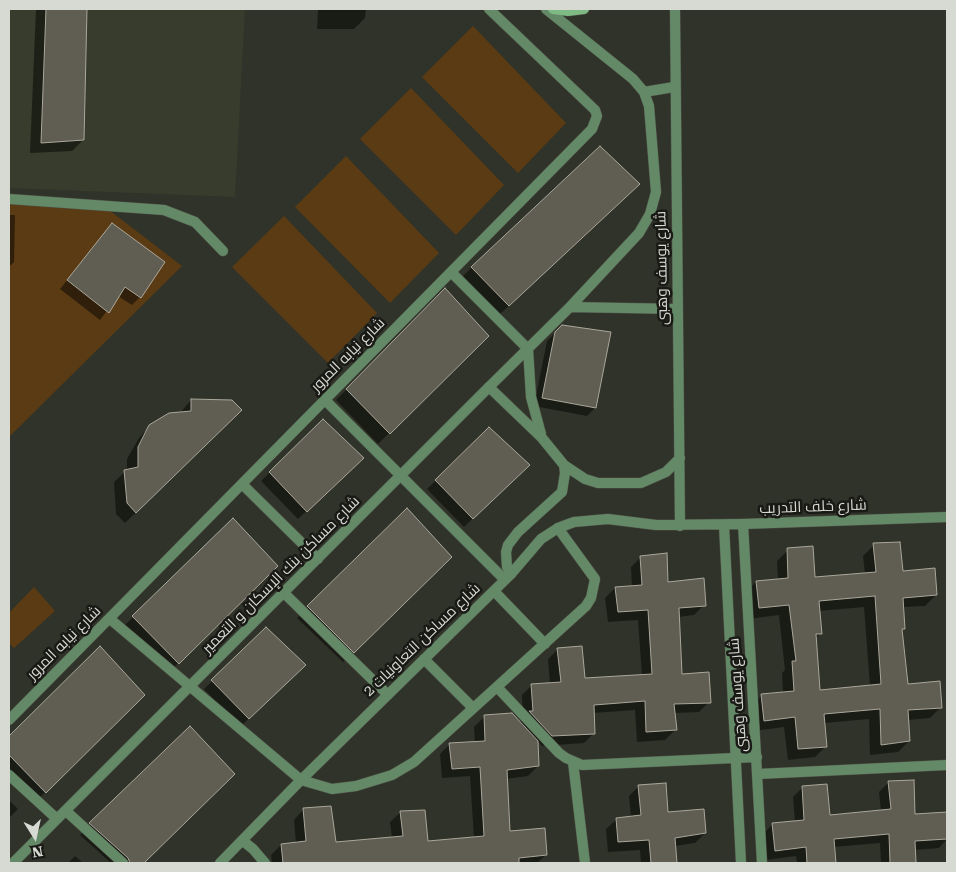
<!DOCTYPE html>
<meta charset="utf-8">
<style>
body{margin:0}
#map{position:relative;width:956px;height:872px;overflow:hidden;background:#303329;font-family:"Roboto Serif",serif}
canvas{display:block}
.frame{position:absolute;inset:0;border:10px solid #d7d9d3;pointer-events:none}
.north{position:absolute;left:10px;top:812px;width:50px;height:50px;-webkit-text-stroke:4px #191a16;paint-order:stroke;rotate:170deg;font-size:14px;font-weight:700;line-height:20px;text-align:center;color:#d7d9d3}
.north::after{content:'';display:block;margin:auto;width:18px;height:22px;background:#d7d9d3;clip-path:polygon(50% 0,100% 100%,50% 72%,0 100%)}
</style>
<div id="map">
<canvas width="956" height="872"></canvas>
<div class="frame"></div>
<div class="north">N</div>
</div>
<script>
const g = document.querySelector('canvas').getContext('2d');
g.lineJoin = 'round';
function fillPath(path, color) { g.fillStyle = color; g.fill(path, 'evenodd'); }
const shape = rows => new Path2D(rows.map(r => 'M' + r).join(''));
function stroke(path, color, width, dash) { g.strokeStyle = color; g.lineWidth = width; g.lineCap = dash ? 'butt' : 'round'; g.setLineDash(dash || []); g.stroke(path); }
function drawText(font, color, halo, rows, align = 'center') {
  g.font = font + ' "Roboto Serif",Cairo,serif'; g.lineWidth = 5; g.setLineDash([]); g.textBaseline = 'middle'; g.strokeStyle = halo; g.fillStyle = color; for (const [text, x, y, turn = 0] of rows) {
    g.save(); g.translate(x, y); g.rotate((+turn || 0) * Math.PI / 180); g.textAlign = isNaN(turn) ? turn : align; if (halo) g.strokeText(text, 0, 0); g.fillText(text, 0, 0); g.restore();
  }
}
const built = shape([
 [9,9,245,9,235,197,9,188]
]);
const green = shape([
 [473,26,566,123,518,173,422,77],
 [411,88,504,185,456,235,360,139],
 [346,156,439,253,390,303,295,207],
 [9,202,109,210,182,266,9,437],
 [284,216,377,313,328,363,232,267],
 [34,587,55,611,14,648,9,643,9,613]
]);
const shadow = shape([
 [36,9,86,9,83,140,72,151,30,153],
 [318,9,366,9,365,18,354,29,317,29],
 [631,192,500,314,463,276,525,216,527,218],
 [9,215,15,215,14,262,9,267],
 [113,224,140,297,132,305,118,296,100,320,60,289],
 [445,290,488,336,378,444,336,400],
 [562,326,595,408,587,416,534,406,547,341],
 [191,400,240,410,125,523,116,514,114,482,127,470,127,459,139,438,150,426,180,413],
 [323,421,362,458,298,519,261,481],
 [489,429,528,465,464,527,427,489],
 [406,510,450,557,343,662,297,618],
 [233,520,277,566,167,674,122,628],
 [874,545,902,572,936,595,925,606,902,607,904,628,901,631,907,685,941,707,930,718,908,720,909,741,898,752,870,755,869,719,824,723,826,746,815,757,788,760,784,727,753,731,751,706,762,695,783,693,782,673,785,670,779,615,748,619,745,593,756,582,778,580,777,561,788,550,814,578,865,574,863,556],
 [864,607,870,686,819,691,815,639,821,633,818,611],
 [641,557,667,584,704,605,694,615,678,617,681,676,709,702,699,712,674,713,675,730,665,740,637,742,635,710,593,713,594,733,584,743,542,746,537,740,538,766,528,776,506,779,509,832,546,855,537,863,272,863,271,855,281,845,296,843,294,820,304,809,334,843,392,838,390,822,401,812,427,842,474,838,470,776,442,778,440,754,450,744,475,743,474,727,484,717,519,723,523,719,522,695,532,685,550,684,548,659,558,649,584,680,642,676,638,620,608,622,605,598,615,588,632,587,631,567],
 [266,629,304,665,240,727,204,689],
 [100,648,143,695,34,803,9,777,9,737],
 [190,727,233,773,142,863,111,863,80,835],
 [889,782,914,816,947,813,947,839,939,848,914,850,915,863,881,863,880,843,833,847,835,863,797,863,796,856,766,860,763,834,773,824,795,822,793,797,803,787,829,816,881,811,879,792],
 [639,786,667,813,705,833,695,843,675,846,676,863,641,863,640,850,608,852,606,829,617,819,631,818,629,796],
 [9,800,18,809,9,818],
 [75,856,83,863,68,863]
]);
const building = shape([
 [46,9,87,9,84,140,41,143,46,9],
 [600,146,640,184,509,306,471,267,600,146],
 [112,223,165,262,141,298,125,287,109,313,67,280,112,223],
 [445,288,489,336,390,434,346,389,445,288],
 [562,325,611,332,596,408,542,398,555,332,562,325],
 [191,399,232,400,242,410,136,513,127,503,124,470,138,467,138,447,149,425,169,413,191,411,191,399],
 [323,419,364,458,307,512,269,472,323,419],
 [489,427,530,465,473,519,435,480,489,427],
 [407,508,452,557,354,653,307,606,407,508],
 [233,518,278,566,179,664,132,616,233,518],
 [900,542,903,571,935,568,937,595,903,598,905,629,902,629,908,684,940,681,942,708,908,710,910,741,881,745,880,709,824,714,827,747,798,749,795,717,764,721,761,694,794,691,792,661,796,661,789,605,759,608,756,581,788,578,787,548,813,546,815,577,876,572,873,543,900,542],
 [875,596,881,684,820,690,816,634,822,634,819,601,875,596],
 [667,553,668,582,704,578,706,606,679,608,682,674,709,672,711,703,674,704,677,730,646,732,645,701,594,705,595,734,552,736,529,711,533,711,531,684,561,682,557,648,582,646,585,678,652,674,648,610,618,612,615,587,642,585,640,556,667,553],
 [266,627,306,665,249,719,211,680,266,627],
 [100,646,145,695,46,793,9,755,9,736,100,646],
 [512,713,538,741,539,766,507,770,510,831,545,828,547,855,519,858,519,863,283,863,281,844,306,841,303,808,331,806,336,842,403,836,400,811,425,810,428,841,484,836,480,767,452,769,449,743,485,741,484,715,512,713],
 [190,726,235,774,144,863,130,863,128,858,89,823,190,726],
 [914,780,915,814,947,812,947,839,915,841,916,863,890,863,889,834,834,839,836,863,807,863,806,847,775,851,772,823,804,820,802,786,827,784,830,815,891,809,888,781,914,780],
 [666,783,668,812,704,809,706,833,675,838,677,863,651,863,649,840,618,842,616,818,641,815,638,785,666,783]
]);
const minor = shape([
 [9,199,164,210,195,222,223,251],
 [451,272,528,349],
 [325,400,505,580],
 [242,484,318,559],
 [743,524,947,517],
 [494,591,545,644],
 [284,593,388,695],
 [110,619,301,780,332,789,356,786,392,775,414,762,586,606,591,598,595,579,558,528],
 [424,659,473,708],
 [497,687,559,753,566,758,582,765,757,757],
 [9,720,592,129,597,116,595,110,489,9],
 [573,762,585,863],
 [758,774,947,765],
 [9,775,57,819],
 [66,811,123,863],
 [243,841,253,849,265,863],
 [13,863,489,387],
 [220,863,301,780,511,574]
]);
const tertiary = shape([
 [546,9,633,79,644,92,649,106,656,192,650,214,639,233,570,307,489,387,542,438,564,465,565,473,562,492,518,532,508,545,506,552,507,567,511,574,541,539,558,528,574,522,608,519,656,525,743,524,762,863],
 [675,9,680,526],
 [644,92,674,87],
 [570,307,678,309],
 [528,349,531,397,541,434],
 [564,465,585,479,598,483,641,483,666,472,680,458],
 [724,525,741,863]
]);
const secondary = shape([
 [553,9,568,11,584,9]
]);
const streetNames = [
 ["شارع يوسف وهبى",662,268,-91],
 ["شارع نيابه المرور",348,355,-45],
 ["شارع خلف التدريب",813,507,-2],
 ["شارع مساكن بنك الإسكان و التعمير",281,575,-45],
 ["شارع مساكن التعاونيات 2",422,640,-44],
 ["شارع نيابه المرور",64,643,-45],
 ["شارع يوسف وهبى",738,695,-94]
];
fillPath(built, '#373c2c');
fillPath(green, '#5b3b13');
fillPath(shadow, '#0007');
fillPath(building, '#605d52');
stroke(building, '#aaa79b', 1);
stroke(minor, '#4e5148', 11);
stroke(tertiary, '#4e5148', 11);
stroke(secondary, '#4e5148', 11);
stroke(minor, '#648967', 10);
stroke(tertiary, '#648967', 10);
stroke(secondary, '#7eba83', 10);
drawText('15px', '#d7d9d3', '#191a16', streetNames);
</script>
